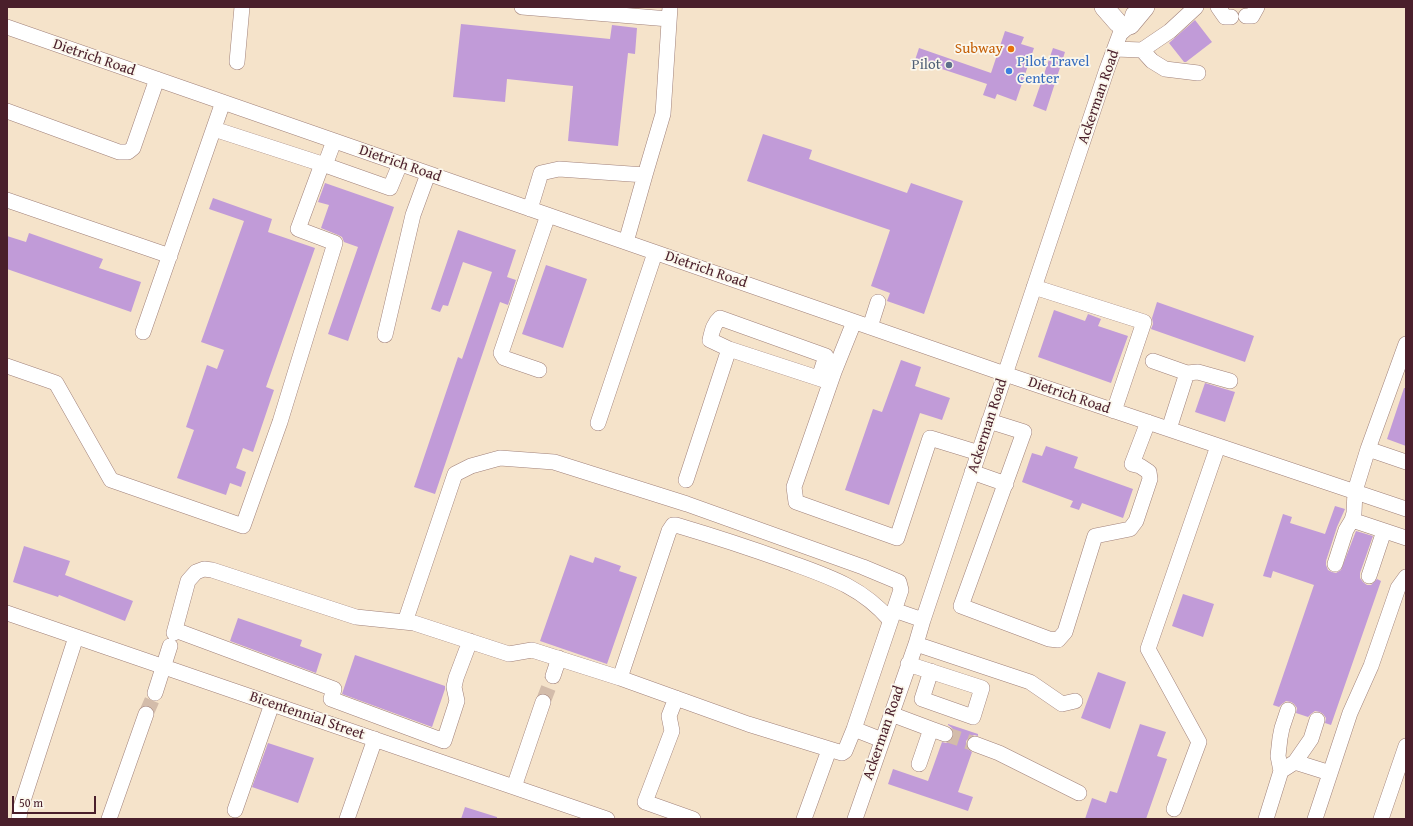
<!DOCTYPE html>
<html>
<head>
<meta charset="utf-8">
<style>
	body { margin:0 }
	#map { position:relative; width:1413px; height:826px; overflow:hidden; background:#f5e3ca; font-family:"Gentium Book Plus",serif }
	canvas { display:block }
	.frame { position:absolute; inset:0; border:8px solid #4a1f2b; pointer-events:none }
	.scale { position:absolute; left:12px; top:796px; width:84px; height:18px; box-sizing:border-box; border:2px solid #4a1f2b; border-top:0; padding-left:5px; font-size:12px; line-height:14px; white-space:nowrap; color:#4a1f2b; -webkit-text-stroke:3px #fbf7ec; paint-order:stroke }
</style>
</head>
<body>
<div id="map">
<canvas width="1413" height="826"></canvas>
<div class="frame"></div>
<div class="scale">50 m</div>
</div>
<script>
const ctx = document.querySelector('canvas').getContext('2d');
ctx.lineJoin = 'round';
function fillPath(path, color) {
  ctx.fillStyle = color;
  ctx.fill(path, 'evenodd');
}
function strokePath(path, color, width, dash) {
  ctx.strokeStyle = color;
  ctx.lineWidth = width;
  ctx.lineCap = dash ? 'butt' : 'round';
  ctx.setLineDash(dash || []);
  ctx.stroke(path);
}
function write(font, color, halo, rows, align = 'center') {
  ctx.font = font + ' "Gentium Book Plus",serif';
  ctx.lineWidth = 3.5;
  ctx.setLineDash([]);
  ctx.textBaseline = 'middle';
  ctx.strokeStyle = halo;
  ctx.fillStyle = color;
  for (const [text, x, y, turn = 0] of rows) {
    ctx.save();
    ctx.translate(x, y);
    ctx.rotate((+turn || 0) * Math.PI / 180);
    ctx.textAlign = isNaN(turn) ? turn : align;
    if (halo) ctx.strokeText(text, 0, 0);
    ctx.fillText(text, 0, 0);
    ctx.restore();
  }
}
fillPath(new Path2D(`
	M 1195,20 L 1212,42 L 1186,62 L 1184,62 L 1169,43 Z
	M 461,24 L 610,39 L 612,25 L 637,28 L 635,54 L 628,53 L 618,146 L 568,141 L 573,86 L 507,79 L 505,102 L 453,97 Z
	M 1005,31 L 1024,37 L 1021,44 L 1034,48 L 1016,101 L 997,94 L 995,99 L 983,95 L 987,84 L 915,60 L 919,48 L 991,73 Z
	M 1053,48 L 1065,52 L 1046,111 L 1033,106 Z
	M 763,134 L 812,150 L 809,159 L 907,193 L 911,183 L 963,201 L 924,314 L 887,301 L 890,293 L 871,286 L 890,230 L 747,181 Z
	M 325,183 L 394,207 L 348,341 L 328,334 L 358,247 L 344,242 L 342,237 L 338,235 L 321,228 L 329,205 L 318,202 Z
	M 213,198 L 272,219 L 268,232 L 315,248 L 266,387 L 274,390 L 253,452 L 243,448 L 236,468 L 246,472 L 241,487 L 230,483 L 226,495 L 177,478 L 194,430 L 186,427 L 207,365 L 217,369 L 224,350 L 201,342 L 244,221 L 209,209 Z
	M 458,230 L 516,250 L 507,277 L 516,280 L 508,305 L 500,302 L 435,494 L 414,487 L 458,357 L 462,359 L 492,272 L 463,262 L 448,306 L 443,305 L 440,312 L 431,309 Z
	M 29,233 L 103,259 L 99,268 L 141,282 L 131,312 L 7,269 L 7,236 L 26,242 Z
	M 546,265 L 587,279 L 563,348 L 522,334 Z
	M 1157,302 L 1254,336 L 1245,362 L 1151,329 L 1153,324 L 1152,318 Z
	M 1054,310 L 1085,321 L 1088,314 L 1101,319 L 1098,326 L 1128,336 L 1111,383 L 1038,357 Z
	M 901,360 L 921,367 L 915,386 L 950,398 L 942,420 L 920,413 L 889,505 L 845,490 L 873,409 L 882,412 Z
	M 1205,383 L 1235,392 L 1225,422 L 1195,412 Z
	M 1404,388 L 1406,388 L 1406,446 L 1387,439 Z
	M 1046,446 L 1078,457 L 1074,468 L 1133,489 L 1123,518 L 1082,503 L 1079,510 L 1070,507 L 1073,501 L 1022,482 L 1032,453 L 1042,456 Z
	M 1335,506 L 1345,509 L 1337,527 L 1326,561 L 1326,565 L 1328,570 L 1332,572 L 1336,573 L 1341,570 L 1356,531 L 1373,536 L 1360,573 L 1360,578 L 1363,582 L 1367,585 L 1371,585 L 1377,579 L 1381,581 L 1331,725 L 1325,723 L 1326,718 L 1323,714 L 1320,712 L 1315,711 L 1311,714 L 1308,717 L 1296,713 L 1297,708 L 1294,704 L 1291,702 L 1286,701 L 1282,704 L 1279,707 L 1273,705 L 1314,585 L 1273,571 L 1271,578 L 1263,576 L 1283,514 L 1292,517 L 1290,523 L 1325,534 Z
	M 24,546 L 70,561 L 65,575 L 133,601 L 125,621 L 59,595 L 58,597 L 13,582 Z
	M 570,555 L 593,563 L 595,557 L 621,566 L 619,571 L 637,577 L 607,664 L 540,641 Z
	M 1183,594 L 1214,604 L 1203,637 L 1172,626 Z
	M 238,618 L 302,640 L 300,646 L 322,654 L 316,673 L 230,641 Z
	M 355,655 L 445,686 L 445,689 L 432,727 L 342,694 Z
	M 1098,672 L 1126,682 L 1110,729 L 1081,718 Z
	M 948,724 L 978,734 L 978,736 L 974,735 L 970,737 L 966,741 L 966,745 L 968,749 L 972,752 L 958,792 L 973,797 L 968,811 L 888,784 L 893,769 L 928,781 L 942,742 L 946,743 L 950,741 L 954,737 L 954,732 L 952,728 L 948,725 Z
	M 1140,724 L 1166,732 L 1157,756 L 1167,759 L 1146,819 L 1085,819 L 1092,798 L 1106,803 L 1110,791 L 1117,793 Z
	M 268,743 L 314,758 L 298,803 L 252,787 Z
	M 465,807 L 497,817 L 497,819 L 461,819 Z`), '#c19bd8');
strokePath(new Path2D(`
	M 543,702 L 553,676
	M 146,714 L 155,693
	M 945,734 L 975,744`), '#d3bcaa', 15, [15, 8]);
const minor = new Path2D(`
	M 522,7 L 669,19
	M 1218,7 L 1225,17 L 1231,17
	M 1246,16 L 1252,16 L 1257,7
	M 7,27 L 1005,374 L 1406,509
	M 1115,49 L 1142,50 L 1170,31 L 1196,7
	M 1142,50 L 1152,61 L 1165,69 L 1198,73
	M 237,62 L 242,7
	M 7,111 L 119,152 L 128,152 L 133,148 L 157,79
	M 214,129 L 325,165
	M 334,141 L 325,165 L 390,188 L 400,164
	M 645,175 L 663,114 L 670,7
	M 7,200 L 170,256
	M 530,209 L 541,173 L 559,169 L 645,175 L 626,242
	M 1034,287 L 1144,322 L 1114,411
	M 854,322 L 834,372 L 794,487 L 796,502 L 897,538 L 930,438 L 979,453
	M 870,327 L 878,302
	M 143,332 L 223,102
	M 385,335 L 413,215 L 428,174
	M 1406,344 L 1368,449 L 1355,491 L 1354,513 L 1352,520 L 1406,538
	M 729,349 L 710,340 C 712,332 713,324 720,318 L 826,356 L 819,378
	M 1153,361 L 1187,373 L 1169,429
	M 7,366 L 56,383 L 111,480 L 243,526 L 280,422 L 335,243 L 298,229 L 322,164
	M 539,370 L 504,358 L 501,353 L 548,215
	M 1187,373 L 1198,372 L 1230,381
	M 989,421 L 1024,432 L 961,606 L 1049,639 L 1058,640 L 1065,632 L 1095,536 L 1130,529 L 1136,521 L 1150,479 L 1149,472 L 1140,466 L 1132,464 L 1148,422
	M 598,423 L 655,253
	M 1368,449 L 1406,462
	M 972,472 L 1006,484
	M 686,480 L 729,349 L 830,382
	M 1335,564 L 1346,530 L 1352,520
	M 1369,576 L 1384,531
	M 894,610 L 923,620
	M 7,613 L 607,819
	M 405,622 L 455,474 L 471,466 L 500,458 L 554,462 L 687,504 L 863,567 L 899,582 L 901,590 L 854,729 L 845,751 L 842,753 L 748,724 L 620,678 L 669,531 L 673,525 L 676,525 C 713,536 750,548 786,561 C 827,576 861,586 890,620
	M 175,630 L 334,689 L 331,699 L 444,741 L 457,701 L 454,687 L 456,678 L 470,641
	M 174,633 L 188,581 L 196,572 L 204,569 L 212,570 L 356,617 L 414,623 L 509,654 L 532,650 L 620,678
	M 916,644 L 1030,682 L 1062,704 L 1075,701
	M 908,664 L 982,688 L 973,717 L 922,699 L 931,671
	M 553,676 L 559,658
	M 155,693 L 170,646
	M 676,698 L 669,716 L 672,731 L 645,802 L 693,819
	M 891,714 L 931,729 L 919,764
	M 854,729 L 882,740
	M 931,729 L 945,734
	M 975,744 L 999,753 L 1079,793
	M 1295,762 L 1330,773
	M 1281,771 L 1295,762 L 1311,739 L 1317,720
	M 514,787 L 543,702
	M 1174,809 L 1199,742 L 1148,649 L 1218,446
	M 235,810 L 272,704
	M 19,819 L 20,810 L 76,637
	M 109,819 L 146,714
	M 347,819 L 375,739
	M 804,819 L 829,750
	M 855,819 L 916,644 L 923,620 L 1107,69 L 1120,34 L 1130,25 L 1133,14
	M 1266,819 L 1281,771 L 1278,756 L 1280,738 L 1282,728 L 1288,710
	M 1315,819 L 1350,713 L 1371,666 L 1398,588 L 1406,577
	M 1381,819 L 1406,746`);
const major = new Path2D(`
	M 1104,7 L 1118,23
	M 1130,25 L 1145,7`);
strokePath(minor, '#a0817a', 16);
strokePath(major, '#a0817a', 20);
strokePath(minor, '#fff', 15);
strokePath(major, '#fff', 19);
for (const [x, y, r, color] of [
	[1011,49,4,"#e8710a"],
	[949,65,4,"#5c6f8a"],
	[1009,71,4,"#3f7fe0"]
]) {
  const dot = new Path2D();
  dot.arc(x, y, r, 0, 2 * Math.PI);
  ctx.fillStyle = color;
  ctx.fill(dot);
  strokePath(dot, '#fbf7ec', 1.5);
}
write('15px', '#c56008', '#fbf7ec', [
	["Subway",1003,49]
], 'right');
write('15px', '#4a1f2b', '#fbf7ec', [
	["Dietrich Road",94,58,19],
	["Ackerman Road",1099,97,-71],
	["Dietrich Road",400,164,19],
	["Dietrich Road",706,270,19],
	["Dietrich Road",1069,396,19],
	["Ackerman Road",988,426,-72],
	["Bicentennial Street",307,716,19],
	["Ackerman Road",884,733,-71]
]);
write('15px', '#366cbe', '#fbf7ec', [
	["Pilot Travel",1017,62],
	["Center",1017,79]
], 'left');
write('15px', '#4e5e75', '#fbf7ec', [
	["Pilot",941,65]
], 'right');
</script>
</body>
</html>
